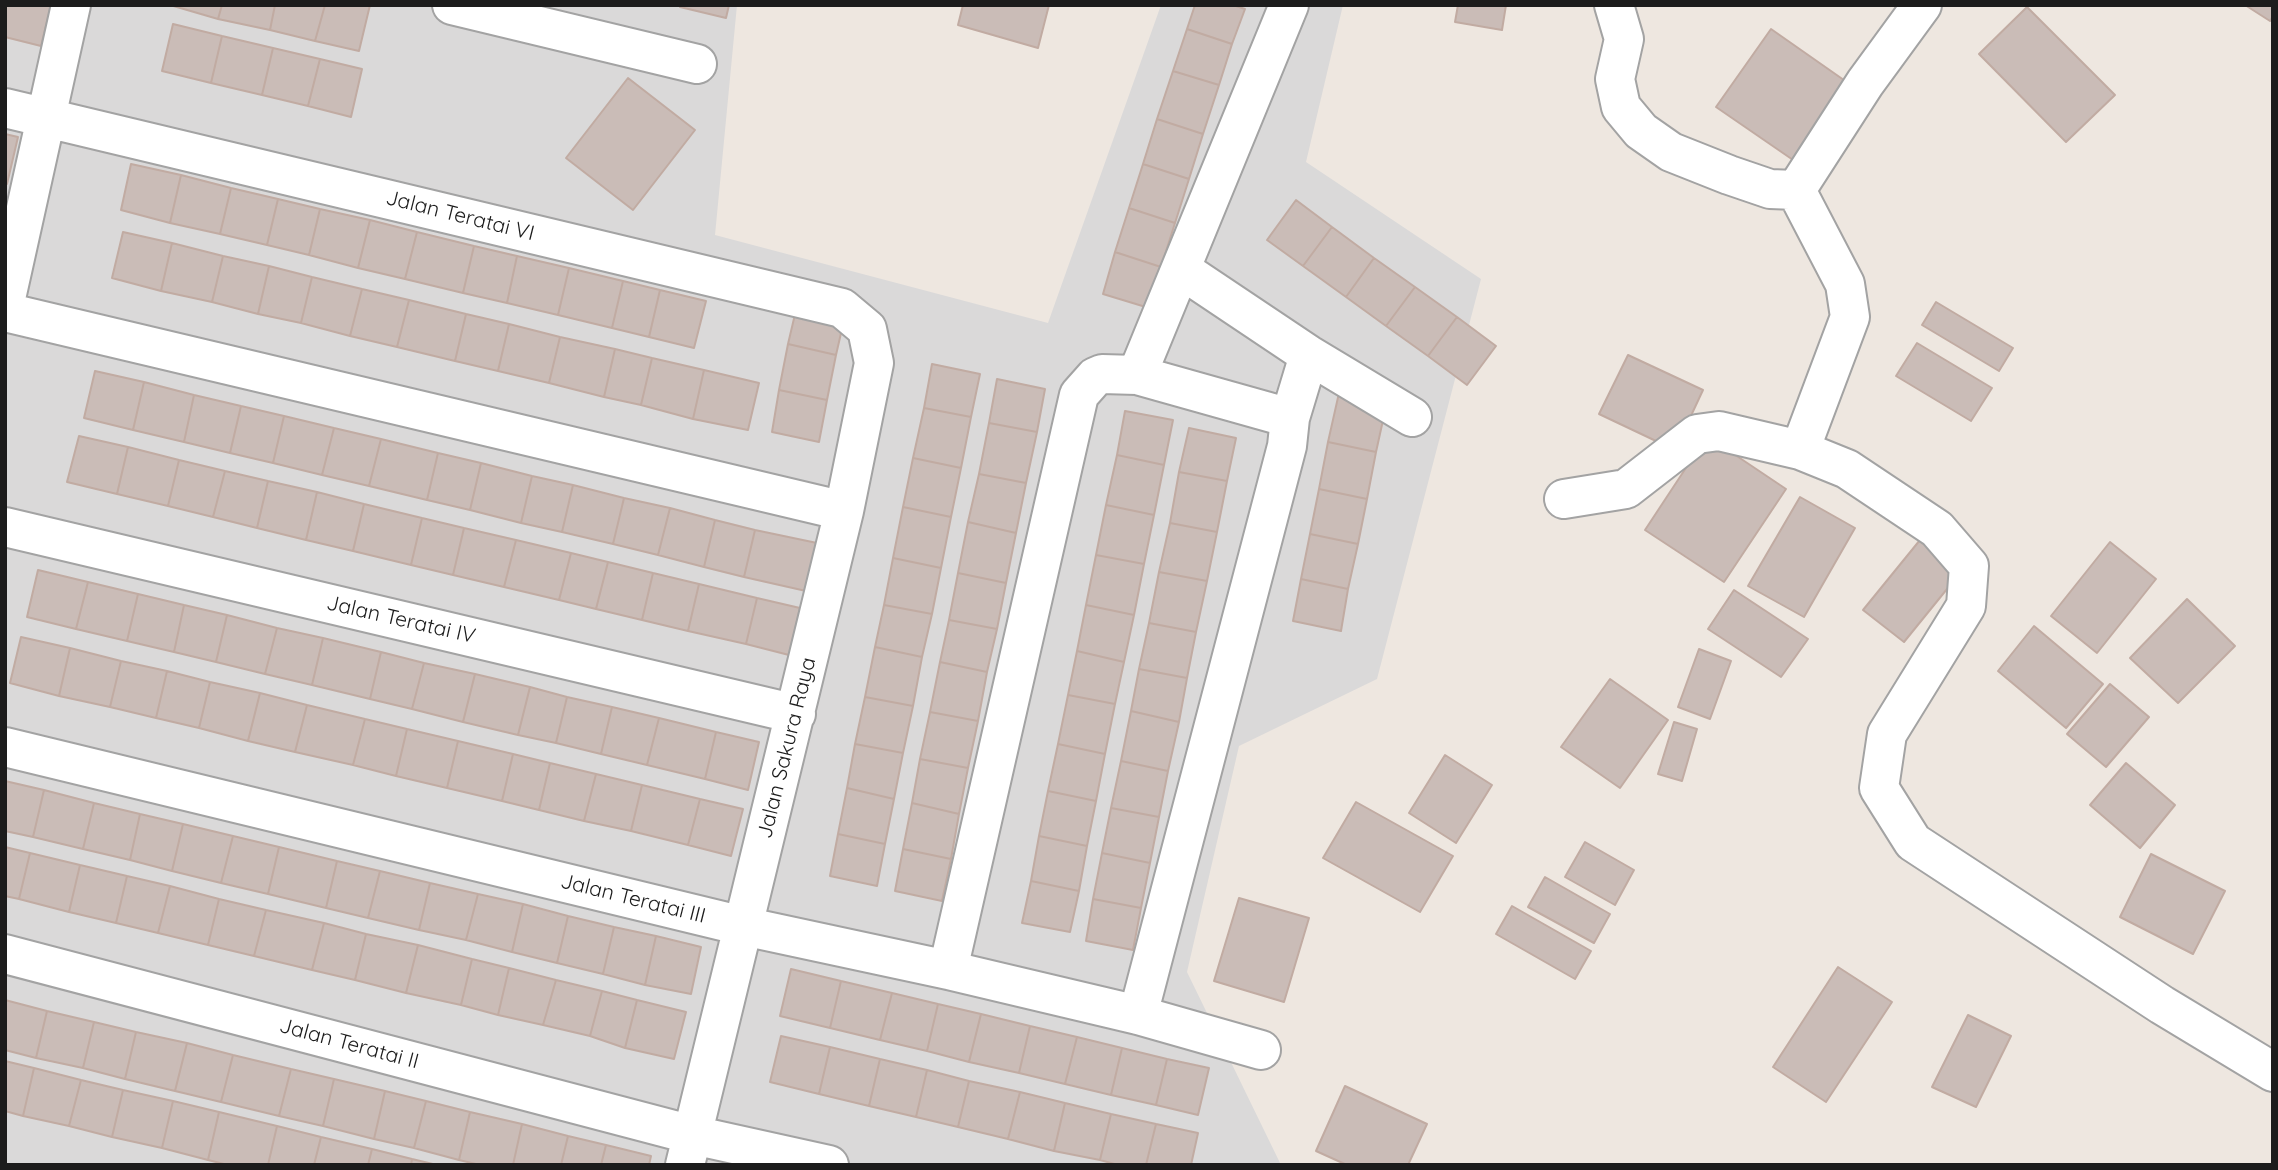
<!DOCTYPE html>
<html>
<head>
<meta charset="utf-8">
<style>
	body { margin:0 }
	#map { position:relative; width:2278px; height:1170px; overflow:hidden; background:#eee7e0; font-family:Quicksand,sans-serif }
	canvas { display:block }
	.frame { position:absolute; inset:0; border:7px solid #1c1c1c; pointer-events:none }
</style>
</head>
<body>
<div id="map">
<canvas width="2278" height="1170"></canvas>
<div class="frame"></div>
</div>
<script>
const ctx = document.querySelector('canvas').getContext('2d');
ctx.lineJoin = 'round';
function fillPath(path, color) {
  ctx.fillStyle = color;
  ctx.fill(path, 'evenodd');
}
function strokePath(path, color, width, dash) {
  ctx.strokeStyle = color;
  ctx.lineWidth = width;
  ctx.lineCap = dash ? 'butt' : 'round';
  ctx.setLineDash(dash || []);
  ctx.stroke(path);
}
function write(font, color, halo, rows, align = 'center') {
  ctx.font = font + ' Quicksand,sans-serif';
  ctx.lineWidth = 5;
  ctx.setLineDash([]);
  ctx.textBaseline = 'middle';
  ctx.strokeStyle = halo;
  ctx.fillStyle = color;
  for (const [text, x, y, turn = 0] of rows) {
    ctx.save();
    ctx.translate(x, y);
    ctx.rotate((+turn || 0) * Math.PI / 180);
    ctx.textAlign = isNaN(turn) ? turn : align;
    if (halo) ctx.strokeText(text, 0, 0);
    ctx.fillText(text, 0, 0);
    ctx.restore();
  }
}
fillPath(new Path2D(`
	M 5,5 L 737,5 L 715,235 L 1048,323 L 1161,5 L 1343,5 L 1306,162 L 1481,279 L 1377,679 L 1239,746 L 1187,972 L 1281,1165 L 5,1165 Z`), '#dad9d9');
const building = new Path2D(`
	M 5,5 L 51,5 L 41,46 L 5,37 Z
	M 170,5 L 222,5 L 218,19 Z
	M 222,5 L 275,5 L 270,30 L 218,19 Z
	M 275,5 L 325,5 L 315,41 L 270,30 Z
	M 325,5 L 370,5 L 359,51 L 315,41 Z
	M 680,5 L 729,5 L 726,18 L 680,7 Z
	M 963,5 L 1049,5 L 1038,48 L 958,25 Z
	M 1195,5 L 1233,5 L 1245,9 L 1232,44 L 1187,29 Z
	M 1458,5 L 1506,5 L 1502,30 L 1455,22 Z
	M 2245,5 L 2273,5 L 2273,16 L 2270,21 Z
	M 2027,7 L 2115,95 L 2066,142 L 1979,54 Z
	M 173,24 L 222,36 L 211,83 L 162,71 Z
	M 1187,29 L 1232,44 L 1219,85 L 1173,71 Z
	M 1771,29 L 1851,85 L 1796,162 L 1716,107 Z
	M 222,36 L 273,48 L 262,95 L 211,83 Z
	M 273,48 L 320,59 L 308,106 L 262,95 Z
	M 320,59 L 362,69 L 351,117 L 308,106 Z
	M 1173,71 L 1219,85 L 1203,134 L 1157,119 Z
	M 628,78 L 695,130 L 633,210 L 566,158 Z
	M 1157,119 L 1203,134 L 1189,179 L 1143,164 Z
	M 5,134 L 18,137 L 7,184 L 5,184 Z
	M 131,164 L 181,175 L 170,223 L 121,210 Z
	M 1143,164 L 1189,179 L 1175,223 L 1129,208 Z
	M 181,175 L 231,188 L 220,234 L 170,223 Z
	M 231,188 L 278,199 L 267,245 L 220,234 Z
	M 278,199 L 320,209 L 309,255 L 267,245 Z
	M 1296,200 L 1332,227 L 1303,266 L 1267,240 Z
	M 1129,208 L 1175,223 L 1161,267 L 1115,252 Z
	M 320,209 L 370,220 L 358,268 L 309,255 Z
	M 370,220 L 417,232 L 405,279 L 358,268 Z
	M 1332,227 L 1374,258 L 1346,297 L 1303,266 Z
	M 123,232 L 172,243 L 161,291 L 112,278 Z
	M 417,232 L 474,246 L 463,293 L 405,279 Z
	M 172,243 L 223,256 L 212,302 L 161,291 Z
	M 474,246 L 517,256 L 507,303 L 463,293 Z
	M 1115,252 L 1161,267 L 1149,308 L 1103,294 Z
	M 223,256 L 269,266 L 258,314 L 212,302 Z
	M 517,256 L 569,268 L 558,315 L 507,303 Z
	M 1374,258 L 1415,287 L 1386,326 L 1346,297 Z
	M 269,266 L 312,277 L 301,323 L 258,314 Z
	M 569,268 L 623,281 L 612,328 L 558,315 Z
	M 312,277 L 362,289 L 350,336 L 301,323 Z
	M 623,281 L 660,290 L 649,337 L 612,328 Z
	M 1415,287 L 1457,317 L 1428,356 L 1386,326 Z
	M 362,289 L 409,300 L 397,347 L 350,336 Z
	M 660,290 L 706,301 L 694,348 L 649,337 Z
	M 409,300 L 466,314 L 455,361 L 397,347 Z
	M 1936,302 L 2013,348 L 1999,371 L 1922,325 Z
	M 796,310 L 844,320 L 836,355 L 788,344 Z
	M 466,314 L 509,324 L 498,371 L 455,361 Z
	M 1457,317 L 1496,346 L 1467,385 L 1428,356 Z
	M 509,324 L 560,337 L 549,383 L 498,371 Z
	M 560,337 L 615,349 L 604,397 L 549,383 Z
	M 1917,343 L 1992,388 L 1971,421 L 1896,376 Z
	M 788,344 L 836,355 L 827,400 L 779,390 Z
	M 615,349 L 652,358 L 641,405 L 604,397 Z
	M 1628,355 L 1703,390 L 1675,450 L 1599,414 Z
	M 652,358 L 704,370 L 693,419 L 641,405 Z
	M 932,364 L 980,374 L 971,417 L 924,408 Z
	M 704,370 L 759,383 L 748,430 L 693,419 Z
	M 95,371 L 144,382 L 133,430 L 84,418 Z
	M 997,379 L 1045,389 L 1037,432 L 989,423 Z
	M 144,382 L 194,395 L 184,442 L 133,430 Z
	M 779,390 L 827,400 L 819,442 L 772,432 Z
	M 1339,393 L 1387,402 L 1376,452 L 1328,442 Z
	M 194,395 L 241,406 L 230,453 L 184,442 Z
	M 241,406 L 284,416 L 273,463 L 230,453 Z
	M 924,408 L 971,417 L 961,468 L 913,458 Z
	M 1125,411 L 1173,420 L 1164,465 L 1117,455 Z
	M 284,416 L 334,428 L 322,475 L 273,463 Z
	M 989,423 L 1037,432 L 1026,483 L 979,474 Z
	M 334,428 L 381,439 L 369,486 L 322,475 Z
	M 1189,428 L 1236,438 L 1227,481 L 1179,472 Z
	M 79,436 L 128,447 L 117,494 L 67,482 Z
	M 1707,436 L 1786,489 L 1724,582 L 1645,530 Z
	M 381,439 L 438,453 L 427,500 L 369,486 Z
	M 1328,442 L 1376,452 L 1367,499 L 1319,489 Z
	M 128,447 L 179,460 L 168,506 L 117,494 Z
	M 438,453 L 481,463 L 470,510 L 427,500 Z
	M 1117,455 L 1164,465 L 1154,515 L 1106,505 Z
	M 913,458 L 961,468 L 951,517 L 903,507 Z
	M 179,460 L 225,471 L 213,517 L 168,506 Z
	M 481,463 L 532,476 L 521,523 L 470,510 Z
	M 225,471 L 268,481 L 257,528 L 213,517 Z
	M 1179,472 L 1227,481 L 1217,532 L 1170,523 Z
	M 979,474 L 1026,483 L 1016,533 L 968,522 Z
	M 532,476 L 573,485 L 562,532 L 521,523 Z
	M 268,481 L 317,492 L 306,540 L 257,528 Z
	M 573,485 L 624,498 L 613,544 L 562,532 Z
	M 1319,489 L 1367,499 L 1358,544 L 1310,534 Z
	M 317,492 L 364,504 L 353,551 L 306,540 Z
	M 1800,497 L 1855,528 L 1804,617 L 1748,586 Z
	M 624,498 L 670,508 L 658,555 L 613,544 Z
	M 364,504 L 422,518 L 411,565 L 353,551 Z
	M 1106,505 L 1154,515 L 1144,564 L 1096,555 Z
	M 903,507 L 951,517 L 941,568 L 893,558 Z
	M 670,508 L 715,520 L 704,567 L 658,555 Z
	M 422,518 L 464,528 L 453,575 L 411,565 Z
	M 715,520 L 755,530 L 744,577 L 704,567 Z
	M 968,522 L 1016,533 L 1006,583 L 958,573 Z
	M 1170,523 L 1217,532 L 1207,581 L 1159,572 Z
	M 464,528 L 516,540 L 504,587 L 453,575 Z
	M 755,530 L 817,543 L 806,591 L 744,577 Z
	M 1310,534 L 1358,544 L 1348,589 L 1301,579 Z
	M 516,540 L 571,553 L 559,600 L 504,587 Z
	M 1920,540 L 1960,573 L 1904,642 L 1863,610 Z
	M 2110,542 L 2156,579 L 2097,653 L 2051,616 Z
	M 571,553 L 608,562 L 596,609 L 559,600 Z
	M 1096,555 L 1144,564 L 1134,615 L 1086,605 Z
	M 893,558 L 941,568 L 932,614 L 884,605 Z
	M 608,562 L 653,573 L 642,620 L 596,609 Z
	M 38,570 L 88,582 L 76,629 L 27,617 Z
	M 1159,572 L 1207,581 L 1196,632 L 1149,623 Z
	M 653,573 L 699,584 L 688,631 L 642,620 Z
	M 958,573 L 1006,583 L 997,629 L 949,620 Z
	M 1301,579 L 1348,589 L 1341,631 L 1293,621 Z
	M 88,582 L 138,594 L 127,641 L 76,629 Z
	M 699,584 L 757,598 L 746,644 L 688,631 Z
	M 1734,590 L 1808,639 L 1781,677 L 1708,629 Z
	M 138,594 L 184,605 L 174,652 L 127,641 Z
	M 757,598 L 800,608 L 789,655 L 746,644 Z
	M 2187,599 L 2235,646 L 2178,703 L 2130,658 Z
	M 184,605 L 227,615 L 216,662 L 174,652 Z
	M 884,605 L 932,614 L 922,657 L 875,647 Z
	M 1086,605 L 1134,615 L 1124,662 L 1077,651 Z
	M 227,615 L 277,628 L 265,674 L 216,662 Z
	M 949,620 L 997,629 L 987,672 L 940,662 Z
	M 1149,623 L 1196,632 L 1187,678 L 1139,669 Z
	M 2034,626 L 2103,684 L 2066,728 L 1998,671 Z
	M 277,628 L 323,638 L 312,685 L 265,674 Z
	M 21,637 L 70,648 L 59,696 L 10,683 Z
	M 323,638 L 381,652 L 370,699 L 312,685 Z
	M 875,647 L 922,657 L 913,706 L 865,697 Z
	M 70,648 L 121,661 L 110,707 L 59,696 Z
	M 1699,649 L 1731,661 L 1710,719 L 1678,707 Z
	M 1077,651 L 1124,662 L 1115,704 L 1068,695 Z
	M 381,652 L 424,663 L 412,709 L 370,699 Z
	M 121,661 L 167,671 L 156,718 L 110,707 Z
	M 940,662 L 987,672 L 978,721 L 930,712 Z
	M 424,663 L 475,674 L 463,722 L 412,709 Z
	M 1139,669 L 1187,678 L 1179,722 L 1131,711 Z
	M 167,671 L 210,682 L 199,728 L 156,718 Z
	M 475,674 L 530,687 L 518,735 L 463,722 Z
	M 1610,679 L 1668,720 L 1620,788 L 1561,747 Z
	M 210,682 L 260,693 L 248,741 L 199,728 Z
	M 2110,684 L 2149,717 L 2106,767 L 2067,734 Z
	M 530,687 L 567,697 L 556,743 L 518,735 Z
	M 260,693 L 307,705 L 295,752 L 248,741 Z
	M 1068,695 L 1115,704 L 1105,754 L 1058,744 Z
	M 567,697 L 612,707 L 601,754 L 556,743 Z
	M 865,697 L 913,706 L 903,753 L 855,744 Z
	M 307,705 L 365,719 L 353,765 L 295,752 Z
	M 612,707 L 659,718 L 647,765 L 601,754 Z
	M 1131,711 L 1179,722 L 1168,771 L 1121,761 Z
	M 930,712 L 978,721 L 968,768 L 920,759 Z
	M 659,718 L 716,732 L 705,779 L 647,765 Z
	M 365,719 L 407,729 L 396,776 L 353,765 Z
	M 1674,722 L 1697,729 L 1682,781 L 1658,774 Z
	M 407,729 L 458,741 L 447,788 L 396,776 Z
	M 716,732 L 759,742 L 748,790 L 705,779 Z
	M 458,741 L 513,754 L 502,801 L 447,788 Z
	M 855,744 L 903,753 L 894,799 L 847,788 Z
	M 1058,744 L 1105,754 L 1096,801 L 1048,791 Z
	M 513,754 L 550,763 L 539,810 L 502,801 Z
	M 1445,755 L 1492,785 L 1456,843 L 1409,813 Z
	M 920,759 L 968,768 L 959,814 L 912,803 Z
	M 1121,761 L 1168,771 L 1159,817 L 1111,808 Z
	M 550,763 L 596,774 L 584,821 L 539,810 Z
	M 2126,763 L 2175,805 L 2140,848 L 2090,805 Z
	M 596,774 L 642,785 L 631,831 L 584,821 Z
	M 5,781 L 44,790 L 33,837 L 5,831 Z
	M 642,785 L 700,799 L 688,845 L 631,831 Z
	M 847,788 L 894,799 L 885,844 L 838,834 Z
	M 44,790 L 94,803 L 83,849 L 33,837 Z
	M 1048,791 L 1096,801 L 1087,846 L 1039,836 Z
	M 700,799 L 743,809 L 731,856 L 688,845 Z
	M 1356,802 L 1453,856 L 1420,912 L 1323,858 Z
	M 94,803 L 140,814 L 130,860 L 83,849 Z
	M 912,803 L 959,814 L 951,859 L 903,849 Z
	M 1111,808 L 1159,817 L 1150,863 L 1102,853 Z
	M 140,814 L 183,824 L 172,871 L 130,860 Z
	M 183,824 L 233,836 L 221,883 L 172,871 Z
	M 838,834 L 885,844 L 877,886 L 830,876 Z
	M 233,836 L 279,847 L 268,894 L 221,883 Z
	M 1039,836 L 1087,846 L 1079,891 L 1031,881 Z
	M 1585,842 L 1634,870 L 1615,905 L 1565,877 Z
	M 5,847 L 30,853 L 19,899 L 5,896 Z
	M 279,847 L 337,861 L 326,908 L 268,894 Z
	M 903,849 L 951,859 L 942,901 L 895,891 Z
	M 30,853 L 80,865 L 69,912 L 19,899 Z
	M 1102,853 L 1150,863 L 1141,908 L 1093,899 Z
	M 2151,854 L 2225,891 L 2193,954 L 2120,917 Z
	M 337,861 L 380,871 L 368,918 L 326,908 Z
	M 80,865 L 127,876 L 116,923 L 69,912 Z
	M 380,871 L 430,883 L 419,930 L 368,918 Z
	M 127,876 L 170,886 L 158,933 L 116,923 Z
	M 1545,877 L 1610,914 L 1594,943 L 1528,907 Z
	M 1031,881 L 1079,891 L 1070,932 L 1022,923 Z
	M 430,883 L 478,894 L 466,940 L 419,930 Z
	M 170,886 L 219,899 L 208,945 L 158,933 Z
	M 478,894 L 523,904 L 512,952 L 466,940 Z
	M 1239,898 L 1309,918 L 1284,1002 L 1214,981 Z
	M 219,899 L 266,910 L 254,956 L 208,945 Z
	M 1093,899 L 1141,908 L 1133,950 L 1086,941 Z
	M 523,904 L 568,916 L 557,963 L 512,952 Z
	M 1512,906 L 1591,951 L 1575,979 L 1496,934 Z
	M 266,910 L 324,923 L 312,970 L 254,956 Z
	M 568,916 L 614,927 L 603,974 L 557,963 Z
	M 324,923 L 366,934 L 355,980 L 312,970 Z
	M 614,927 L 656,936 L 645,985 L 603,974 Z
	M 366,934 L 418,945 L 406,993 L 355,980 Z
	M 656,936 L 701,947 L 691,994 L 645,985 Z
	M 418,945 L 472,959 L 461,1005 L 406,993 Z
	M 472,959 L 509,968 L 498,1015 L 461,1005 Z
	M 1838,967 L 1892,1002 L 1826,1102 L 1773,1067 Z
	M 509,968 L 556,980 L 543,1025 L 498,1015 Z
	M 791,969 L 841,981 L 830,1028 L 780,1016 Z
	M 556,980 L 602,991 L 590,1036 L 543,1025 Z
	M 841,981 L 892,993 L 880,1040 L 830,1028 Z
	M 602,991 L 637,1000 L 625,1048 L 590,1036 Z
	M 892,993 L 938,1004 L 927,1051 L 880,1040 Z
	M 5,1000 L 47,1011 L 36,1058 L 5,1050 Z
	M 637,1000 L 686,1012 L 674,1059 L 625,1048 Z
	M 938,1004 L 981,1014 L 969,1062 L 927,1051 Z
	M 47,1011 L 94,1022 L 83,1068 L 36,1058 Z
	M 981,1014 L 1030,1026 L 1019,1073 L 969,1062 Z
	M 1968,1015 L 2011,1036 L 1976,1107 L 1932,1087 Z
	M 94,1022 L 136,1032 L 125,1079 L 83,1068 Z
	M 1030,1026 L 1077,1037 L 1065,1084 L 1019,1073 Z
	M 136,1032 L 187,1043 L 175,1091 L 125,1079 Z
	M 781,1036 L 830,1047 L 819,1094 L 770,1082 Z
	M 1077,1037 L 1122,1048 L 1111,1095 L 1065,1084 Z
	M 187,1043 L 233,1055 L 221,1102 L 175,1091 Z
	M 830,1047 L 880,1059 L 869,1106 L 819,1094 Z
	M 1122,1048 L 1167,1059 L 1156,1105 L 1111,1095 Z
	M 233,1055 L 291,1069 L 279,1116 L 221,1102 Z
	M 880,1059 L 927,1070 L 916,1117 L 869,1106 Z
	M 1167,1059 L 1209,1068 L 1198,1115 L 1156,1105 Z
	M 5,1061 L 34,1068 L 23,1116 L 5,1111 Z
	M 34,1068 L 81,1080 L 69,1126 L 23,1116 Z
	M 291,1069 L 334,1079 L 323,1126 L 279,1116 Z
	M 927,1070 L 969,1081 L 958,1127 L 916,1117 Z
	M 334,1079 L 385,1091 L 374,1139 L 323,1126 Z
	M 81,1080 L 123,1090 L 112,1137 L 69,1126 Z
	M 969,1081 L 1020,1092 L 1008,1139 L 958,1127 Z
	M 1345,1086 L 1427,1124 L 1408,1165 L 1347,1165 L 1316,1151 Z
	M 123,1090 L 173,1101 L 162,1148 L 112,1137 Z
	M 385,1091 L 426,1101 L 414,1148 L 374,1139 Z
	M 1020,1092 L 1065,1103 L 1054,1151 L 1008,1139 Z
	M 173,1101 L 219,1112 L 208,1160 L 162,1148 Z
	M 426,1101 L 470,1112 L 459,1160 L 414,1148 Z
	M 1065,1103 L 1111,1114 L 1100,1160 L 1054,1151 Z
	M 219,1112 L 277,1126 L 268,1165 L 228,1165 L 208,1160 Z
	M 470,1112 L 522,1124 L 513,1165 L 480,1165 L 459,1160 Z
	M 1111,1114 L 1156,1124 L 1146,1165 L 1118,1165 L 1100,1160 Z
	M 522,1124 L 568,1136 L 561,1165 L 513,1165 Z
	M 1156,1124 L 1198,1133 L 1191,1165 L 1146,1165 Z
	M 277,1126 L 321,1137 L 314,1165 L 268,1165 Z
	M 568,1136 L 606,1145 L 601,1165 L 561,1165 Z
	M 321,1137 L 372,1149 L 368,1165 L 314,1165 Z
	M 606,1145 L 651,1156 L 649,1165 L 601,1165 Z
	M 372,1149 L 412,1159 L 411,1165 L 368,1165 Z
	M 412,1159 L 437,1165 L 411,1165 Z`);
fillPath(building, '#cabcb7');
strokePath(building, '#c1aba2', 2);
const minor = new Path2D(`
	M 452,5 L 697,64
	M 1614,5 L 1624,39 L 1615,79 L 1621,107 L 1641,131 L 1671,152 L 1729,175 L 1770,189 L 1796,190 L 1845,284 L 1850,317 L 1800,450
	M 5,108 L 842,308 L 867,329 L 874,363 L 844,511 L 685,1165
	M 1796,190 L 1865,83 L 1922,5
	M 1182,270 L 1309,355 L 1412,417
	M 5,303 L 71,5
	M 5,312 L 844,511
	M 1137,375 L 1289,5
	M 1290,418 L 1309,355
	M 1564,499 L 1626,489 L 1697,434 L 1719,431 L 1800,450 L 1847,469 L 1937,529 L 1969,566 L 1966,606 L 1887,734 L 1879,788 L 1913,842 L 2162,1005 L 2273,1072
	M 5,527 L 796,714
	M 5,747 L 743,926 L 948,970 L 1138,1015 L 1261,1050
	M 5,954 L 693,1135 L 829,1165
	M 948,970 L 1079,395 L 1095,377 L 1102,374 L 1137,375 L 1290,418 L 1287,446 L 1138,1015`);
strokePath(minor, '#a3a3a3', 42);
strokePath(minor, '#fff', 38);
write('21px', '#1c1c1c', '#fff', [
	["Jalan Teratai VI",460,216,14],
	["Jalan Teratai IV",401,620,13],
	["Jalan Sakura Raya",787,748,-76],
	["Jalan Teratai III",633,899,14],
	["Jalan Teratai II",349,1044,15]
]);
</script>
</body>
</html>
